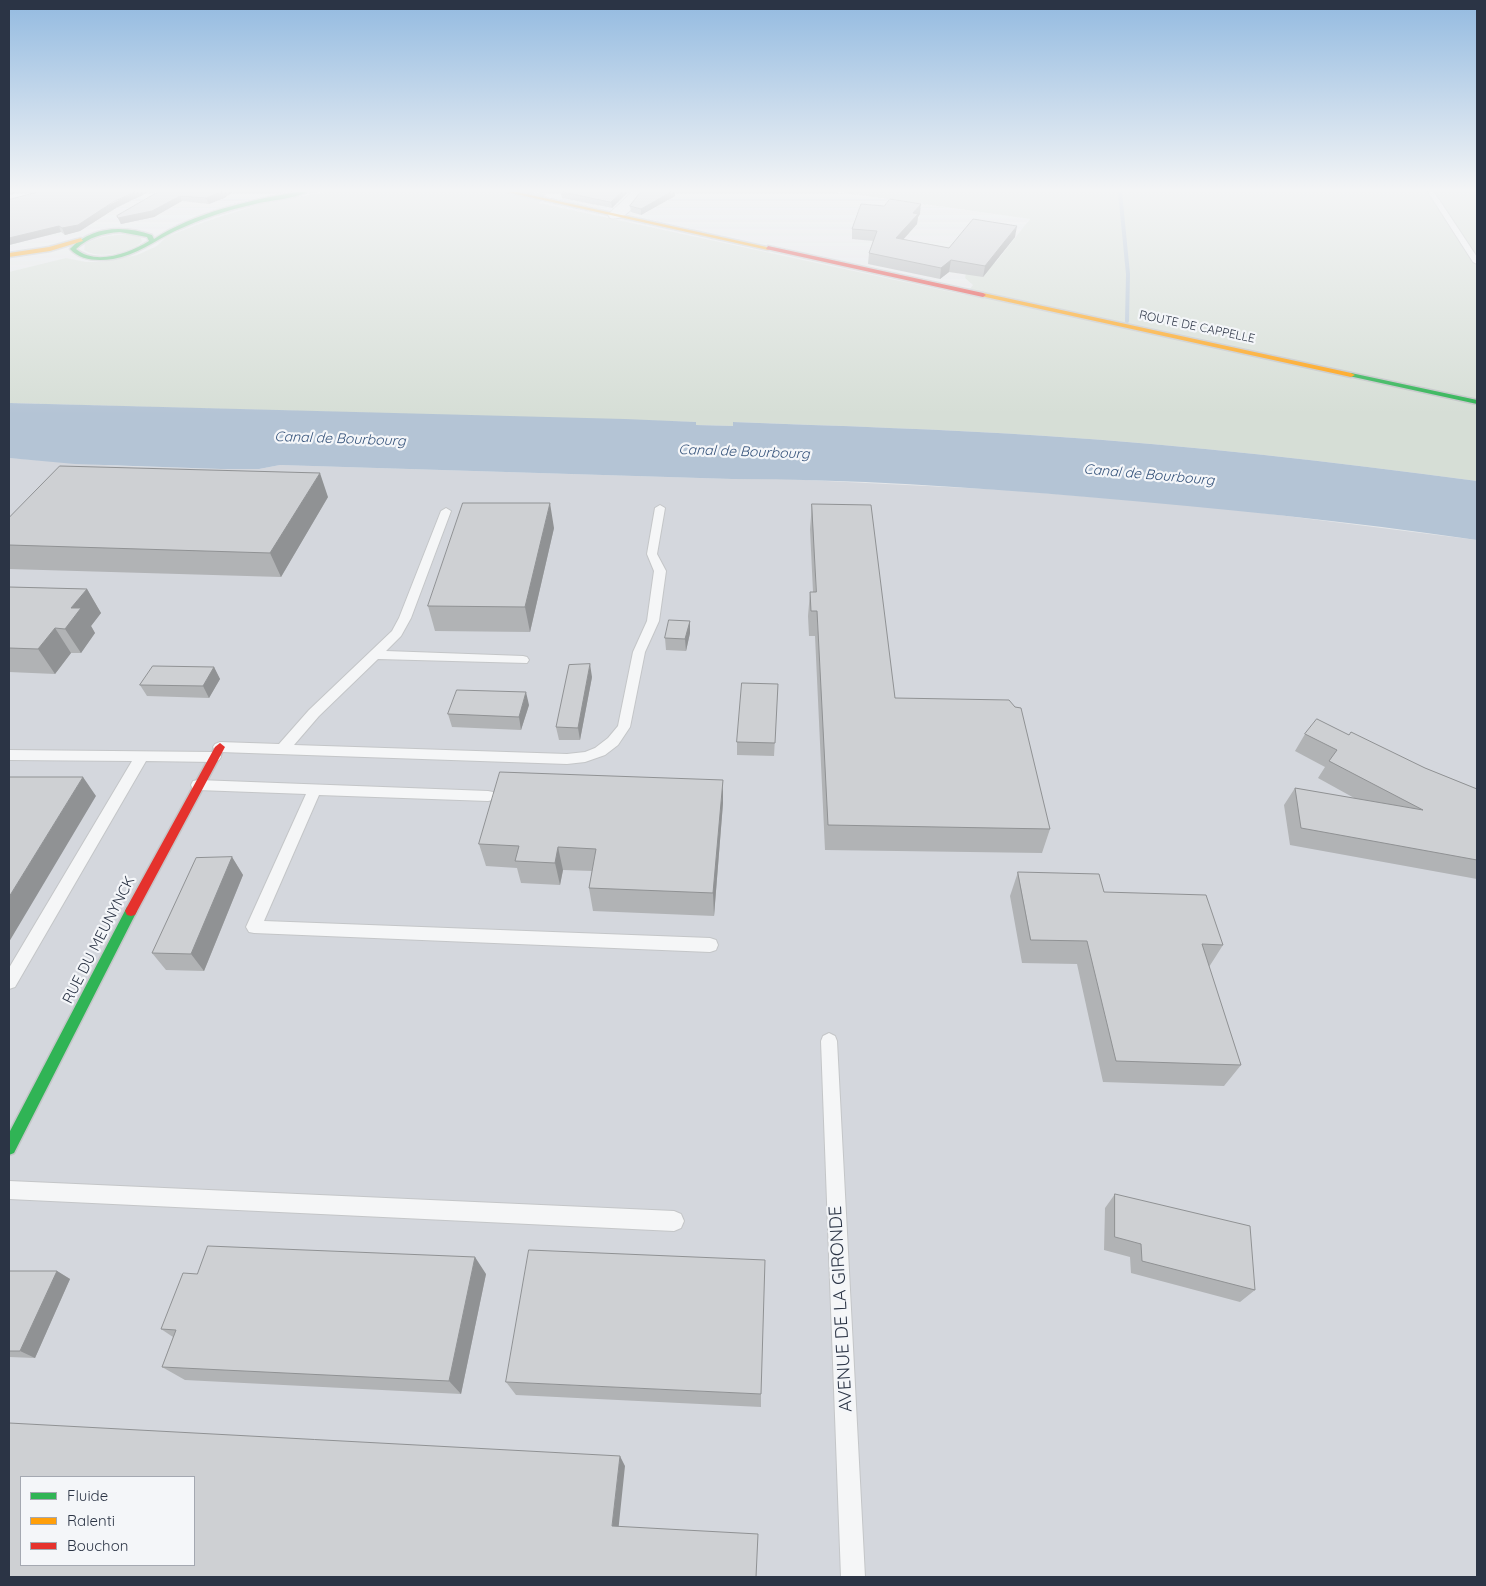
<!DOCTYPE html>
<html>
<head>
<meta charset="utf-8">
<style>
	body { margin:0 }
	#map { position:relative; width:1486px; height:1586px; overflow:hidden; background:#e6e8ea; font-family:Quicksand,sans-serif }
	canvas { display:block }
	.frame { position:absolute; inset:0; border:10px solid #2b3445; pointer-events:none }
	.legend { position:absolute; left:20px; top:1476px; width:175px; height:90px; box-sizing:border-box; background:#f4f6f9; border:1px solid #a4a8b1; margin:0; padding:6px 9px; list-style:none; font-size:15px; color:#2b3445 }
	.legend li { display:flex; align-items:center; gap:10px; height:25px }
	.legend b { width:25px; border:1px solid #a4a8b1 }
</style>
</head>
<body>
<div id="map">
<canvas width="1486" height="1586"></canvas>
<div class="frame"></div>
<ul class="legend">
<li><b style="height:6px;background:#30b455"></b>Fluide</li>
<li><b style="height:6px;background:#ff9f0a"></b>Ralenti</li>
<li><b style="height:6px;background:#e5322d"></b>Bouchon</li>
</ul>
</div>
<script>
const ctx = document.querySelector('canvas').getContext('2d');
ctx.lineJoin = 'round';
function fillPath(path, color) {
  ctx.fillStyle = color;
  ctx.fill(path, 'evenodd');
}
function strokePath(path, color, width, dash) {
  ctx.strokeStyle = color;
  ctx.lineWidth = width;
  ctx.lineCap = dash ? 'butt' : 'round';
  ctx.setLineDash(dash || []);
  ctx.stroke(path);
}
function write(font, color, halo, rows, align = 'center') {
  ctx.font = font + ' Quicksand,sans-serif';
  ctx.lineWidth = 4.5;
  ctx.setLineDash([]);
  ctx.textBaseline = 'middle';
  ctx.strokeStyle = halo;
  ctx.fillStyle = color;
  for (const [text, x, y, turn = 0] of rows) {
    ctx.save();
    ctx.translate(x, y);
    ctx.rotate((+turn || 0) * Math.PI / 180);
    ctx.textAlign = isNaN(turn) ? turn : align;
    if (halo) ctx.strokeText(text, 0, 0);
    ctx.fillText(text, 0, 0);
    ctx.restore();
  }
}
fillPath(new Path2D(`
	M 9,458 L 118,466 L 221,469 L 259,469 L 280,465 L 732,479 L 786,479 L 1007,490 L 1215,507 L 1477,540 L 1477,1577 L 9,1577 ZM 21,1477 L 194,1477 L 194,1565 L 21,1565 Z`), '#d4d7dd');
fillPath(new Path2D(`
	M 324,192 L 533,192 L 546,194 L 539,203 L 965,295 L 973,285 L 965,278 L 968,261 L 995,263 L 1030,219 L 838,192 L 1477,192 L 1477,481 C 1334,462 1190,445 1046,436 C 942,429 838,426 734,422 L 733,426 L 695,425 L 696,422 L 9,403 L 9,272 L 66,258 L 86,262 L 101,262 L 137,255 L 157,246 L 166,237 L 204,222 L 263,203 Z
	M 133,234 L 141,238 L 142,242 C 129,253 99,260 84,250 L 85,244 C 100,235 116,235 133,234 Z`), '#d6ded6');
fillPath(new Path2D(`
	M 9,403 L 625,419 L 696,422 L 696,425 L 733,426 L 733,422 C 838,426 942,429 1046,436 C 1190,445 1334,462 1477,481 L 1477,540 C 1348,521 1217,508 1087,497 C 969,487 851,479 732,479 L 280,465 L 259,469 L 221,469 L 75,464 L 9,458 Z`), '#b4c4d5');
strokePath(new Path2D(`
	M 1120,192 L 1128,274 L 1127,321`), '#b4c4d5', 4);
const lane = new Path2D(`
	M 1428,192 L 1434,192 L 1477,257 L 1477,264 L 1473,262 Z
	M 660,505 L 665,508 L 657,554 L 666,571 L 659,621 L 645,652 L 630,727 L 618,745 L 605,755 L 585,762 L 567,764 L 220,752 L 215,750 L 213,747 L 215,744 L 220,742 L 279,744 L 309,710 L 392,631 L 399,618 L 441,511 L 446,508 L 451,511 L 411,618 L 401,636 L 386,651 L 523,656 L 527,657 L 529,660 L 527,663 L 378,659 L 319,716 L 294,745 L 567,754 L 585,752 L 595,748 L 608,738 L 618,726 L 633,652 L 647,621 L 654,571 L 647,554 L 655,508 Z
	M 9,750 L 214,752 L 219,754 L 221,757 L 219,760 L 214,762 L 146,761 L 15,987 L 9,989 L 9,968 L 132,761 L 9,760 Z
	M 198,780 L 488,791 L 493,792 L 495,796 L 493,800 L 488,801 L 319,795 L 264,921 L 710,938 L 716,940 L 718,945 L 716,950 L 710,952 L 254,933 L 249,932 L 246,927 L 306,794 L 198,790 L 193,789 L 191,785 L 193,781 Z
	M 829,1033 L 835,1036 L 837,1041 L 865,1577 L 841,1577 L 821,1041 L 823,1036 Z
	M 9,1181 L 674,1211 L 681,1214 L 684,1221 L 681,1228 L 674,1231 L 9,1199 Z`);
const street = new Path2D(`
	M 631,192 L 644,192 C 637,203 625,222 610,218 L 608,215 C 615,207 624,201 631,192 Z`);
const fast = new Path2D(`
	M 296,192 L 307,192 C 294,199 270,200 255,204 C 227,210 201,219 175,231 C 154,241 137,255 113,259 C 98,261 81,261 70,249 C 91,226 124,225 152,235 L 154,239 C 196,212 247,201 296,192 ZM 120,232 L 147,237 L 149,241 C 130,253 96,266 76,249 C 89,237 103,233 120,232 Z
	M 1351,373 L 1477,400 L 1477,404 L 1349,376 L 1347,375 Z
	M 131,906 L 135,907 L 137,911 L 14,1153 L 9,1155 L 9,1133 L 127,907 Z`);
const slow = new Path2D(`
	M 507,192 L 517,192 L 771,248 L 768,250 Z
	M 81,238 L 83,241 L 50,251 L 9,257 L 9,253 L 49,247 Z
	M 983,293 L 1351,373 L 1355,375 L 1351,377 L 981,296 L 981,294 Z`);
const jam = new Path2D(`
	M 768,246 L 983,293 L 986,295 L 983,297 L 766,249 Z
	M 220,743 L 225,747 L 135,915 L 131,916 L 127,915 L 125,911 L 127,907 L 215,747 Z`);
strokePath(lane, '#c4c6c8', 2);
strokePath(street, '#c4c6c8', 2);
strokePath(fast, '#c4c6c8', 3);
strokePath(slow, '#c4c6c8', 3);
strokePath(jam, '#c4c6c8', 3);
fillPath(lane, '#f5f6f7');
fillPath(street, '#f5f6f7');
fillPath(fast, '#30b455');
fillPath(slow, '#ff9f0a');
fillPath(jam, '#e5322d');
fillPath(new Path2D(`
	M 158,192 L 224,198 L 209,204 L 182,201 L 154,217 L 121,224 L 117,216 Z
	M 556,192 L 628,192 L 612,208 L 562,198 L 561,193 L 556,193 Z
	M 641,192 L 675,192 L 675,196 L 641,215 L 631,212 L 630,206 Z
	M 9,200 L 116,208 L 80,231 L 65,235 L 61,232 L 9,245 Z
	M 920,214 L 918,217 L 917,224 L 903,239 L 949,248 L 1015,237 L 983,277 L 949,272 L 940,279 L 868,264 L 869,253 L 873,241 L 852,239 L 852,229 Z
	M 328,497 L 281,577 L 9,569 L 9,518 Z
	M 812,504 L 895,698 L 1050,829 L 1042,853 L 825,850 L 815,636 L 809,636 L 808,616 L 810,592 L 813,592 L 810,529 Z
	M 554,528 L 530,632 L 435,631 L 428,606 Z
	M 9,587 L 87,589 L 101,613 L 91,626 L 95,633 L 81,653 L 71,653 L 55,674 L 9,672 Z
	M 690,621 L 690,633 L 686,651 L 666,650 L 665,638 Z
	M 214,667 L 220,679 L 209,698 L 147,696 L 140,685 Z
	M 592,677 L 580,740 L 559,740 L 556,727 Z
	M 778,684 L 774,756 L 737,755 L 737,742 Z
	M 529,705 L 521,730 L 452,727 L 448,714 Z
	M 1305,734 L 1349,735 L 1425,768 L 1477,789 L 1477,879 L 1290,845 L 1284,805 L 1295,788 L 1356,799 L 1318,778 L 1325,767 L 1295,751 Z
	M 723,803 L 714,916 L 593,911 L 589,888 L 592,871 L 563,870 L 560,885 L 521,883 L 517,868 L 486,866 L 479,844 Z
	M 232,857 L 243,875 L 204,971 L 166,970 L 152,953 Z
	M 1018,872 L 1104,892 L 1223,945 L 1209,967 L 1241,1065 L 1224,1086 L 1103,1082 L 1077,964 L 1022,963 L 1010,896 Z
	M 1115,1194 L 1255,1290 L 1240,1302 L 1131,1273 L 1130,1257 L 1104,1250 L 1105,1208 Z
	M 57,1271 L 70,1279 L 35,1358 L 9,1357 L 9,1272 Z
	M 197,1274 L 486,1274 L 461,1394 L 185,1380 L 162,1367 L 173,1337 L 161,1329 Z
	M 506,1382 L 761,1394 L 761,1407 L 516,1395 Z`), '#b1b3b5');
fillPath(new Path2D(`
	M 9,192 L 20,192 L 9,195 Z
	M 135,192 L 149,192 L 116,208 L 80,231 L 65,235 L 62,228 Z
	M 222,192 L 233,192 L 224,198 L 209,204 L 206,198 Z
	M 622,192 L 628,192 L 612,208 L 611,202 Z
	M 671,192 L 675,192 L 675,196 L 641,215 L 641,209 Z
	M 180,196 L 182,201 L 154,217 L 121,224 L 118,218 Z
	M 921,204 L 920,214 L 918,217 L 917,224 L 895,249 L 896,238 L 913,213 Z
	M 59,226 L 61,232 L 9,245 L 9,238 Z
	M 1017,226 L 1015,237 L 983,277 L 985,266 Z
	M 951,260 L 949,272 L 940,279 L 941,268 Z
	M 320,473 L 328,497 L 281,577 L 270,553 Z
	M 550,503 L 554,528 L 530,632 L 525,607 Z
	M 87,589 L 101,613 L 91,626 L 95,633 L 81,653 L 65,629 L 71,608 Z
	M 690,621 L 690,633 L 686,651 L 685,639 Z
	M 55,628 L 71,653 L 55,674 L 38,649 Z
	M 590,664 L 592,677 L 580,740 L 578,728 Z
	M 214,667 L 220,679 L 209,698 L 203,686 Z
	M 526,692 L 529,705 L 521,730 L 519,717 Z
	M 83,777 L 96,796 L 9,942 L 9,897 Z
	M 723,780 L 723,803 L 714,916 L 713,893 Z
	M 558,847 L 563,870 L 560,885 L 555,863 Z
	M 232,857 L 243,875 L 204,971 L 191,954 Z
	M 475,1257 L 486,1274 L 461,1394 L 449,1381 Z
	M 57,1271 L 70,1279 L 35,1358 L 20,1351 Z
	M 620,1456 L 625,1466 L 618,1533 L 612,1526 Z`), '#909294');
const building = new Path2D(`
	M 38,192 L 135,192 L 113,202 L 78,225 L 62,228 L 59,226 L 9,238 L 9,200 Z
	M 158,192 L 222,192 L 206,198 L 180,196 L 152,211 L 118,218 L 117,216 Z
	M 563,192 L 622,192 L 611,202 Z
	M 641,192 L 671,192 L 641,209 L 630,206 Z
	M 890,199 L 921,204 L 913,213 L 918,214 L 896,238 L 949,248 L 973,219 L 1017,226 L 985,266 L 951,260 L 941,268 L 869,253 L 877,231 L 852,229 L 861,204 L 884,206 Z
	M 60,466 L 320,473 L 270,553 L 9,545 L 9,518 Z
	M 463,503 L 550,503 L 525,607 L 428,606 Z
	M 812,504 L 871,505 L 895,698 L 1009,700 L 1015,707 L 1021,708 L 1050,829 L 828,825 L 817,611 L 811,611 L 810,592 L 816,592 Z
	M 9,587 L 87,589 L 71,608 L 81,608 L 65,629 L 55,628 L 38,649 L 9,648 Z
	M 669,620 L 690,621 L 685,639 L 665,638 Z
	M 590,664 L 578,728 L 556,727 L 569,665 Z
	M 153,666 L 214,667 L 203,686 L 140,685 Z
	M 742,683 L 778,684 L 775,743 L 737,742 Z
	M 457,690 L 526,692 L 519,717 L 448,714 Z
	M 1317,719 L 1349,735 L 1351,732 L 1425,768 L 1477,789 L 1477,860 L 1301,828 L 1295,788 L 1423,810 L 1329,761 L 1337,750 L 1305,734 Z
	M 500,772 L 723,780 L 713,893 L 589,888 L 596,849 L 558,847 L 555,863 L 515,861 L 519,846 L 479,844 Z
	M 9,777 L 83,777 L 9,897 Z
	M 232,857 L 191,954 L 152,953 L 196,858 Z
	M 1018,872 L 1099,874 L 1104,892 L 1206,895 L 1223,945 L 1202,944 L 1241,1065 L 1116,1061 L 1087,941 L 1031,940 Z
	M 1115,1194 L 1250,1226 L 1255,1290 L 1142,1261 L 1141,1244 L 1115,1237 Z
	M 208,1246 L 475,1257 L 449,1381 L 162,1367 L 176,1330 L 161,1329 L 183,1273 L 197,1274 Z
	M 529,1250 L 765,1260 L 761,1394 L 506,1382 Z
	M 10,1271 L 57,1271 L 20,1351 L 9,1351 L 9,1272 Z
	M 9,1423 L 620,1456 L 612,1526 L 758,1534 L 756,1577 L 9,1577 ZM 21,1477 L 194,1477 L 194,1565 L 21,1565 Z`);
fillPath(building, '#ced0d3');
strokePath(building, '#909294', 1);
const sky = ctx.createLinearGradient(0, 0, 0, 414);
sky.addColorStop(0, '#93bae0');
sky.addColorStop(0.46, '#f4f5f6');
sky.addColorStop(1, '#f4f5f600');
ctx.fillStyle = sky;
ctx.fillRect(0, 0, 1486, 414);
write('12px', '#2b3445', '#f4f6f9', [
	["ROUTE DE CAPPELLE",1197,327,12]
]);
write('italic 14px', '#34527a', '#f4f6f9', [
	["Canal de Bourbourg",340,439,2],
	["Canal de Bourbourg",744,452,2],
	["Canal de Bourbourg",1149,475,5]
]);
write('15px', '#2b3445', '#f4f6f9', [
	["RUE DU MEUNYNCK",99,940,-63]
]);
write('18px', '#2b3445', '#f4f6f9', [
	["AVENUE DE LA GIRONDE",841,1309,-93]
]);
</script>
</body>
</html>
